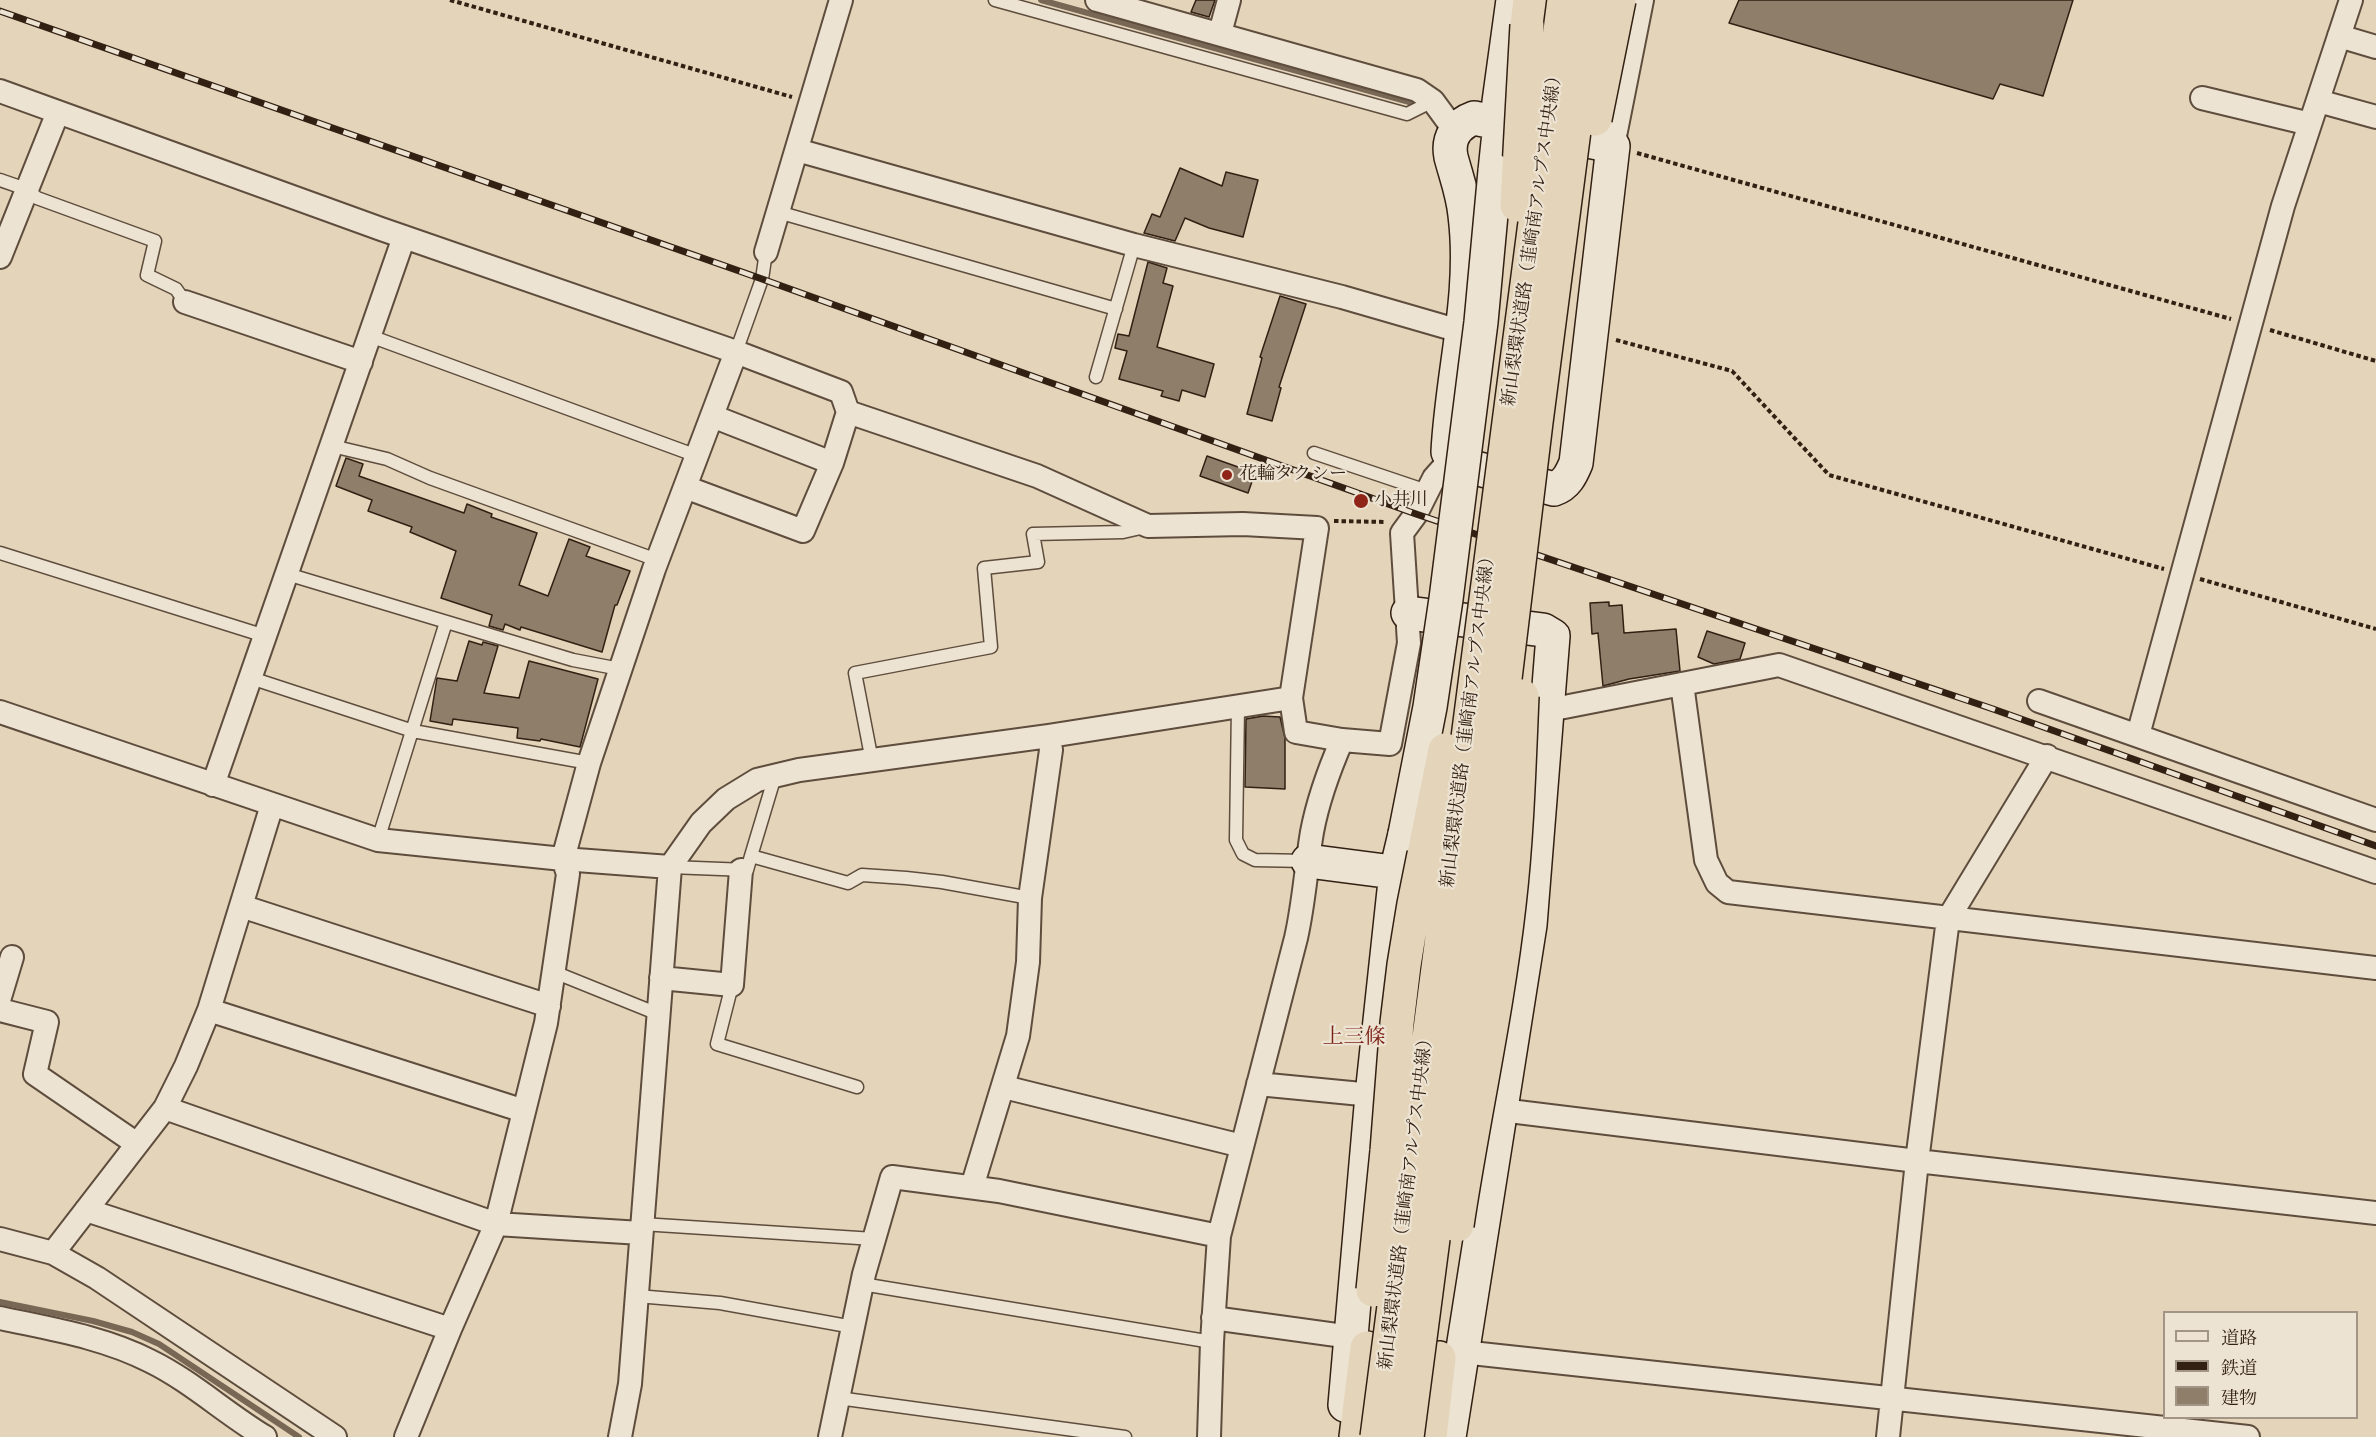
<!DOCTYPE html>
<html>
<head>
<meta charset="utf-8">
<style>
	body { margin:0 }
	#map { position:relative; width:2376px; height:1437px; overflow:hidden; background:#e3d4ba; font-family:Alegreya,"Noto Serif JP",serif }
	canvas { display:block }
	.legend { position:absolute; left:2163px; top:1311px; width:195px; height:108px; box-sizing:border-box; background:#ede3d2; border:2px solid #a29586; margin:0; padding:8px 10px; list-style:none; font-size:18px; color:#322013 }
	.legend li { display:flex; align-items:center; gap:12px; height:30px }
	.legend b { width:30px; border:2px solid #a29586 }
</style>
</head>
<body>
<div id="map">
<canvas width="2376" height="1437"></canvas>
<ul class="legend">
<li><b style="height:8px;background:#ede3d2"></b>道路</li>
<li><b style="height:8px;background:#322013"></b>鉄道</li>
<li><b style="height:16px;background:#8e7e6a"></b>建物</li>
</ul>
</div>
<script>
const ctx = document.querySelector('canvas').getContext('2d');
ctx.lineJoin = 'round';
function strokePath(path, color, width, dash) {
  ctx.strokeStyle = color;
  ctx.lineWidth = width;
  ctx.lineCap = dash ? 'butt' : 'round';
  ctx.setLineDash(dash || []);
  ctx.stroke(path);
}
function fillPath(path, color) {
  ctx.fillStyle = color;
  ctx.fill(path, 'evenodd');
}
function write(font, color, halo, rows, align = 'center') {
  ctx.font = font + ' Alegreya,"Noto Serif JP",serif';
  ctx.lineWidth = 4.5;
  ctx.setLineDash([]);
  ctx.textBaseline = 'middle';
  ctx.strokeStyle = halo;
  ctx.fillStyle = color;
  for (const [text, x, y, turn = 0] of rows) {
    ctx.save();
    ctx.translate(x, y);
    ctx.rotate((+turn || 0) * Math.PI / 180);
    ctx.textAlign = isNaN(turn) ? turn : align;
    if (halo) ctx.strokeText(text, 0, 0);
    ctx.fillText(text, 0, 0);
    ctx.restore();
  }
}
strokePath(new Path2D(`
	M 1041,0 L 1413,103
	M 0,1302 L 93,1321 L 132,1332 L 159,1344 L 299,1437`), '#786755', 6);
const building = new Path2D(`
	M 1196,0 L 1215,0 L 1209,17 L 1191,12 Z
	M 1739,0 L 2073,0 L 2043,96 L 2000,84 L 1993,99 L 1729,23 Z
	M 1180,168 L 1222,186 L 1226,172 L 1258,180 L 1243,237 L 1209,228 L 1185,218 L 1175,241 L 1144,233 L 1152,214 L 1160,217 Z
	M 1148,262 L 1167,268 L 1163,283 L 1173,286 L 1157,347 L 1214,364 L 1205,397 L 1182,390 L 1179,401 L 1161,396 L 1163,391 L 1119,379 L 1127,351 L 1115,348 L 1118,334 L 1129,336 Z
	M 1280,296 L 1306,304 L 1279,387 L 1281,388 L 1272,421 L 1247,414 L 1262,358 L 1260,357 Z
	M 1207,456 L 1255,473 L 1248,493 L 1200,476 Z
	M 346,458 L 363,464 L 359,476 L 464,513 L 467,504 L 492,514 L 491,517 L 537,533 L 519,585 L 548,596 L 569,539 L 590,547 L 586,556 L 630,571 L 617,605 L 615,605 L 602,652 L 521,627 L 520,630 L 505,624 L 503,630 L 489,626 L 492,615 L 441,598 L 456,551 L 410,532 L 412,527 L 368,511 L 372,500 L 336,486 Z
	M 1609,602 L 1609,606 L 1622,605 L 1624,633 L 1676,629 L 1680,671 L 1629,679 L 1603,686 L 1598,633 L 1592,634 L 1590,603 Z
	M 1707,631 L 1745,643 L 1740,659 L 1714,664 L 1698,657 Z
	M 469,641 L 482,645 L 483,642 L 498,646 L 484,693 L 519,698 L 529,661 L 598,679 L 580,747 L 541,739 L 540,741 L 517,738 L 518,728 L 453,719 L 452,725 L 430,721 L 437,678 L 457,681 Z
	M 1263,716 L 1280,717 L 1285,738 L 1285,789 L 1245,787 L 1246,719 Z`);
fillPath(building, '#8e7e6a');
strokePath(building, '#322013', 1.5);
const lane = new Path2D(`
	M 995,0 L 1407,114 L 1433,101
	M 0,180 L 26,189 L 37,198 L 155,241 L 147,275 L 176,289 L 185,302
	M 778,212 L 1116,309
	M 370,336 L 697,456
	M 736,352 L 762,279 L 766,252
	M 1096,377 L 1134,245
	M 332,446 L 387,459 L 430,478 L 657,560
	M 1314,453 L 1427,491
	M 0,553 L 265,636
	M 287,574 L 573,660 L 620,669
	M 251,678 L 413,731 L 589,763
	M 1238,706 L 1236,840 L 1243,854 L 1255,860 L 1307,861
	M 872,761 L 855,673 L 991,647 L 984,568 L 1038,562 L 1033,534 L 1123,532 L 1145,527
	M 378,840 L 446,622
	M 751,856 L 775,776
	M 670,867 L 747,870 L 751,856 L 848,883 L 862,875 L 906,878 L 942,882 L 1030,898
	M 554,972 L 658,1014
	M 732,985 L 717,1044 L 857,1087
	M 642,1224 L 874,1239
	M 862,1284 L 1212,1342
	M 637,1296 L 720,1303 L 853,1327
	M 838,1398 L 1125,1437`);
const street = new Path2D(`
	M 1097,0 L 1417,90 L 1433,101 L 1455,131
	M 1220,33 L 1229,0
	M 2339,36 L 2376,47
	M 0,91 L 381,229 L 736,352 L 841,392 L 848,412 L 1037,476 L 1148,526 L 1243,524 L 1317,528 L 1291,698
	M 2202,98 L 2310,124
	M 2318,101 L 2376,117
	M 1613,146 L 1642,0
	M 797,150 L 1134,245 L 1342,297 L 1463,332
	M 766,252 L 841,0
	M 0,257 L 58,112
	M 185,302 L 361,362
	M 712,416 L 832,463
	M 685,487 L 803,531 L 832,463 L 848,412
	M 1682,684 L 1706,860 L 1717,883 L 1728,892 L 2376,968
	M 2039,701 L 2376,820
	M 1549,710 L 1779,665 L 2376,872
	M 0,712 L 378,840 L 563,859 L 670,867
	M 2138,735 L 2283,206 L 2351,0
	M 213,785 L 404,237
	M 241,906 L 549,1006
	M 661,978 L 732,985 L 741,870
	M 0,997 L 12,957
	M 0,1010 L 47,1022 L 35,1074 L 137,1144
	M 209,1010 L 524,1111
	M 1258,1084 L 1372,1095
	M 1004,1087 L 1242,1146
	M 165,1108 L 496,1224 L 641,1233
	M 1501,1110 L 1917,1161 L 2376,1213
	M 972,1187 L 1018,1036 L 1028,962 L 1030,898 L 1051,750 L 1049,736
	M 86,1210 L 450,1329
	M 0,1239 L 53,1253 L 97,1278 L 335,1437
	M 53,1253 L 165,1108 L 186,1066 L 209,1010 L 272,805
	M 0,1318 C 51,1329 103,1337 150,1361 C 191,1381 225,1413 265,1437
	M 1213,1318 L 1351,1337
	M 1462,1352 L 2248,1437
	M 406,1437 L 450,1329 L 496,1224 L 546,1023 L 568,874 L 563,859 L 589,763 L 654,569 L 736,352
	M 620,1437 L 630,1384 L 670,867 L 701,823 L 726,799 L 757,780 L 799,770 L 1049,736 L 1291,698 L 1296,732 L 1342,740 L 1390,744 L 1409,643 L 1402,533 L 1416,514 L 1434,478 L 1442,469 L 1453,462
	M 830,1437 L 864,1274 L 892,1177 L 999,1191 L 1219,1236
	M 1209,1437 L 1212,1342 L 1219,1236 L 1296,938 C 1304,903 1306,868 1312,832 C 1318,800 1329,770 1342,740
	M 1888,1437 L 1917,1161 L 1948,919 L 2047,756`);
const secondary = new Path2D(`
	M 1474,118 L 1613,146 L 1576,463 C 1571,475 1566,485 1554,489 L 1453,462 L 1448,452 C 1452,372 1475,295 1465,215 C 1463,194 1456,176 1451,157 C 1447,138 1457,124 1474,118 Z
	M 1495,171 L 1500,123 L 1499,102 L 1513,0
	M 1408,613 L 1543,630 L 1553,636 L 1530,925 L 1449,1437
	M 1308,861 L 1416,875
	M 1345,1405 L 1372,1095 L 1396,872 L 1405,834`);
const highway = new Path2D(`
	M 1527,25 L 1530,0
	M 1356,1437 L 1367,1348
	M 1430,1437 L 1439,1358`);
strokePath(lane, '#5e4d3d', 15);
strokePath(street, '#5e4d3d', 26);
strokePath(secondary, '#322013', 36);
strokePath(highway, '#322013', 36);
strokePath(new Path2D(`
	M 450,0 L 792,97
	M 1637,153 L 2231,319
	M 2270,330 L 2376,361
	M 1616,340 L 1732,371 L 1829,475 L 2164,569
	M 1334,521 L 1386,522
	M 2200,579 L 2376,629`), '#322013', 4, [4.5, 3]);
strokePath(lane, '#ede3d2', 12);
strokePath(street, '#ede3d2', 22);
strokePath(secondary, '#ede3d2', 33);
strokePath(highway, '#e3d4ba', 33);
const rail = new Path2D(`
	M 0,11 L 762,279 L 1416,514 L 1993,709 L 2376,846`);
strokePath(rail, '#322013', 7);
strokePath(rail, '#ede3d2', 4.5, [14]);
const secondaryBridge = new Path2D(`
	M 1405,834 L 1430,707 L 1446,599 L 1481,322 L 1495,171`);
const highwayBridge = new Path2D(`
	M 1595,119 L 1619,0
	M 1517,205 L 1527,25
	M 1457,1225 C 1473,1118 1497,1012 1509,905 C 1517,836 1519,766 1522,696
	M 1373,1290 L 1387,1151 L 1397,1023 L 1404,965 L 1414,904 L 1445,750
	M 1377,1437 L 1564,0
	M 1407,1437 L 1487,827 L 1536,422 L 1591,0`);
strokePath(secondaryBridge, '#322013', 36, []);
strokePath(highwayBridge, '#322013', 36, []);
strokePath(secondaryBridge, '#ede3d2', 33);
strokePath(highwayBridge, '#e3d4ba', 33);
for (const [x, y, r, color] of [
	[1227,475,6,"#8f2418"],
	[1361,501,8,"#8f2418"]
]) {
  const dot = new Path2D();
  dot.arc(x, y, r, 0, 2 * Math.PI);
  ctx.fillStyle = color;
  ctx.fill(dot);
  strokePath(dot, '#ede3d2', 2);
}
write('18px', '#322013', '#ede3d2', [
	["新山梨環状道路（韮崎南アルプス中央線）",1533,237,-82],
	["新山梨環状道路（韮崎南アルプス中央線）",1469,718,-83],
	["新山梨環状道路（韮崎南アルプス中央線）",1407,1200,-83]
]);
write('18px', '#322013', '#ede3d2', [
	["花輪タクシー",1239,475],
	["小井川",1374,501]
], 'left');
write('21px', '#7a1f14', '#ede3d2', [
	["上三條",1354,1038]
]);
</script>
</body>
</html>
